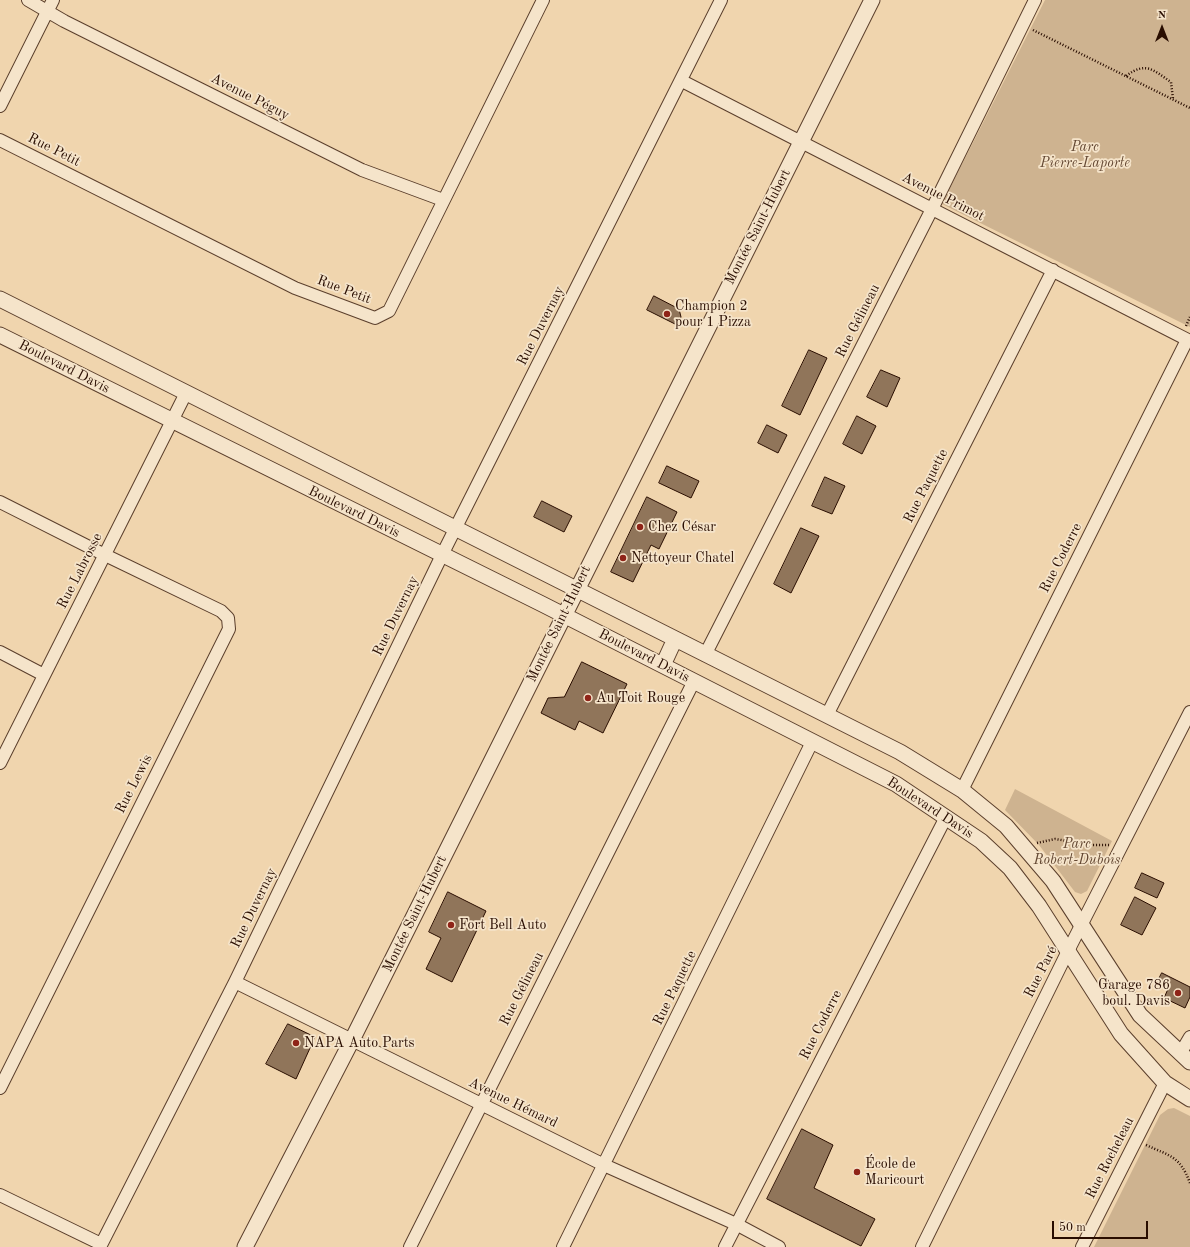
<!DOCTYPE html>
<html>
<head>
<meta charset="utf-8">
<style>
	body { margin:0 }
	#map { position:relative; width:1190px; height:1247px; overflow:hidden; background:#f0d5ae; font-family:"Old Standard TT",serif }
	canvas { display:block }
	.north { position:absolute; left:1142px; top:8px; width:40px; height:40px; -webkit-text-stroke:3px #f5e4ca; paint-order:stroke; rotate:0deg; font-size:11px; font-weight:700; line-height:16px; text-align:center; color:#290d00 }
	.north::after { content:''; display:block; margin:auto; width:14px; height:18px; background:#290d00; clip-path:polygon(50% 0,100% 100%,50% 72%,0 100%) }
	.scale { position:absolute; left:1052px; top:1221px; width:96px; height:18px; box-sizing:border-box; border:2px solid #290d00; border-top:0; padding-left:5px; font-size:12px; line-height:14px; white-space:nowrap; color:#290d00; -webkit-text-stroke:3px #f5e4ca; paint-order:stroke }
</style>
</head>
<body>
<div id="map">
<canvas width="1190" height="1247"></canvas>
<div class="north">N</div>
<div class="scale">50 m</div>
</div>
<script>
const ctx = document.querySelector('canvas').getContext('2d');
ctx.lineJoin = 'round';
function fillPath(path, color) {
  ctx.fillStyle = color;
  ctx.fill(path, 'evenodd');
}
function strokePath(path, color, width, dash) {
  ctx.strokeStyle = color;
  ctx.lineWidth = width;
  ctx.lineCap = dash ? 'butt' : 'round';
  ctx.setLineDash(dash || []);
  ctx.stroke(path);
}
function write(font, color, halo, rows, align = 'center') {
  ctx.font = font + ' "Old Standard TT",serif';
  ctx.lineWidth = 3.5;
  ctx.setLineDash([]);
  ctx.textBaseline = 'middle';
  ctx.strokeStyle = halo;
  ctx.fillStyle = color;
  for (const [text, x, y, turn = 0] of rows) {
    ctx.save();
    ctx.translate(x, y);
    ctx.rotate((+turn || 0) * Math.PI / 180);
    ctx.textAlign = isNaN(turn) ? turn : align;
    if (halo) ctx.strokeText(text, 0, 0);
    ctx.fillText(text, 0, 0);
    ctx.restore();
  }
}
fillPath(new Path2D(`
	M 1045,0 L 1190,0 L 1190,327 L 942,204 Z
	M 1015,789 L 1112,841 L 1087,891 L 1081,894 L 1075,892 L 1039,845 L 1005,810 Z
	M 1174,1108 L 1190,1116 L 1190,1247 L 1094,1247 L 1160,1115 L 1168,1109 Z`), '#ceb390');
const building = new Path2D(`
	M 654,296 L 679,309 L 681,317 L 677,325 L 647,310 Z
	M 809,350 L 827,358 L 800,415 L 782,406 Z
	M 881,370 L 900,378 L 887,407 L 867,397 Z
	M 857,416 L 876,426 L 862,454 L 843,444 Z
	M 767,425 L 787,435 L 778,453 L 758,443 Z
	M 667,466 L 699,481 L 691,498 L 659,483 Z
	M 825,477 L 845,486 L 832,514 L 812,506 Z
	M 647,497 L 677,512 L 659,549 L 651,545 L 633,582 L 611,572 Z
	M 542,501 L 572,516 L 564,532 L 534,517 Z
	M 801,528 L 819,536 L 791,593 L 774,584 Z
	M 582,662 L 627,684 L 603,733 L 579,721 L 575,730 L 541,713 L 548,698 L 564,697 Z
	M 1142,873 L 1164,883 L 1157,898 L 1135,888 Z
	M 448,892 L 486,911 L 452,982 L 426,969 L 441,938 L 429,932 Z
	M 1135,897 L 1156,908 L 1142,935 L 1121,925 Z
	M 1162,973 L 1190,987 L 1190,997 L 1185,1008 L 1164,998 L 1168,989 L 1157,983 Z
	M 288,1024 L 315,1037 L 296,1079 L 266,1064 Z
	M 802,1129 L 833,1145 L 814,1188 L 875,1219 L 861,1246 L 767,1199 Z`);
fillPath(building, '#90755a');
strokePath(building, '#290d00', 1);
const minor = new Path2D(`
	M 28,0 L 64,21 L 362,170 L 443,200
	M 682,81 L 1190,341
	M 0,106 L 53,0
	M 0,140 L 295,288 L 375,318 L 389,311 L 543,0
	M 0,502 L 105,555 L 221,611 L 228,618 L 229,629 L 0,1088
	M 0,652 L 44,675
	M 705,655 L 932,209 L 1035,0
	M 827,715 L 1053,270
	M 0,763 L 186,393
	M 962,790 L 1187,340
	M 235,982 L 604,1165 L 736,1224 L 779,1247
	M 1180,1054 L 1190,1037
	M 0,1195 L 101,1244
	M 100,1247 L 235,982 L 442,555 L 721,0
	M 410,1247 L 694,681
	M 563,1247 L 812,742
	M 725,1247 L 946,817
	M 922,1247 L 1068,951 L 1190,712
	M 1082,1247 L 1165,1083`);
const tertiary = new Path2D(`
	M 0,299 L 900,752 L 962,790 L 1006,826 L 1053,881 L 1140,1015 L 1190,1062
	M 0,335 L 542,604 L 896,784 L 981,841 L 1010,868 L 1039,906 L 1121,1034 L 1165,1083 L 1190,1099
	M 663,665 L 675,639
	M 245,1247 L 352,1040 L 872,0`);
strokePath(minor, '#5b3f2c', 14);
strokePath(tertiary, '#5b3f2c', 17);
strokePath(new Path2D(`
	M 1033,30 L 1190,108
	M 1126,76 C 1146,61 1153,70 1171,82 L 1173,99
	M 1186,326 L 1190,317
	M 1037,843 L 1055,839 L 1092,845 L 1109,845
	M 1146,1145 C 1170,1156 1180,1156 1190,1183`), '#290d00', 2.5, [1, 2]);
strokePath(minor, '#f5e4ca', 12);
strokePath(tertiary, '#f5e4ca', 15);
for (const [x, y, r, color] of [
	[667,314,4,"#8f2418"],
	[640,527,4,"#8f2418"],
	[623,558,4,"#8f2418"],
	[588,698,4,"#8f2418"],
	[451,925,4,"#8f2418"],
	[1178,993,4,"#8f2418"],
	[296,1043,4,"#8f2418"],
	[857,1172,4,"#8f2418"]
]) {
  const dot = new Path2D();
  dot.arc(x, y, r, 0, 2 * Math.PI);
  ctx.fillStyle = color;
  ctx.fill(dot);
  strokePath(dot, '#f5e4ca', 1.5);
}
write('14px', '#290d00', '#f5e4ca', [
	["Avenue Péguy",250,97,27],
	["Rue Petit",54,150,27],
	["Avenue Primot",943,197,27],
	["Montée Saint-Hubert",758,227,-63],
	["Rue Petit",344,290,21],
	["Rue Gélineau",858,321,-63],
	["Rue Duvernay",541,326,-63],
	["Boulevard Davis",64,367,27],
	["Rue Paquette",926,486,-63],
	["Boulevard Davis",354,512,26],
	["Rue Coderre",1061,558,-63],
	["Rue Labrosse",80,571,-63],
	["Rue Duvernay",396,616,-64],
	["Montée Saint-Hubert",559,624,-64],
	["Boulevard Davis",644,656,27],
	["Rue Lewis",134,784,-63],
	["Boulevard Davis",930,808,33],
	["Rue Duvernay",254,908,-64],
	["Montée Saint-Hubert",415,914,-64],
	["Rue Paré",1041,972,-63],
	["Rue Paquette",675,988,-64],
	["Rue Gélineau",522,989,-63],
	["Rue Coderre",821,1025,-63],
	["Avenue Hémard",513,1103,26],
	["Rue Rocheleau",1110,1158,-63]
]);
write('italic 14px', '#634732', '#f5e4ca', [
	["Parc",1085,147],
	["Pierre-Laporte",1085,163],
	["Parc",1077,844],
	["Robert-Dubois",1077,860]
]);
write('14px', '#290d00', '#f5e4ca', [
	["Champion 2",675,306],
	["pour 1 Pizza",675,322],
	["Chez César",648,527],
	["Nettoyeur Chatel",631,558],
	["Au Toit Rouge",596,698],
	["Fort Bell Auto",459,925],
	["Garage 786",1170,985,"right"],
	["boul. Davis",1170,1001,"right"],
	["NAPA Auto Parts",304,1043],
	["École de",865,1164],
	["Maricourt",865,1180]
], 'left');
</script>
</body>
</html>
